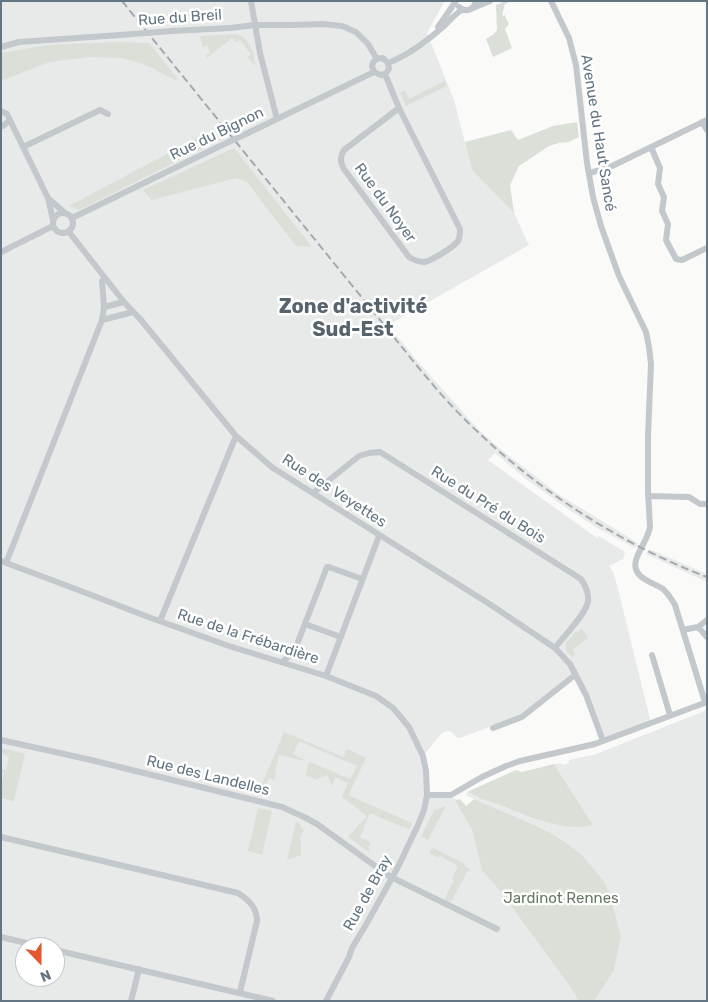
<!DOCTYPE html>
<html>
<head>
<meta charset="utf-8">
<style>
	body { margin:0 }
	#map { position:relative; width:708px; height:1002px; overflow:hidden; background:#fafaf8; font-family:Rubik,sans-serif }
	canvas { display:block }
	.frame { position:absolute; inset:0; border:2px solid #657683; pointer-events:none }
	.north { position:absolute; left:15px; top:937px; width:50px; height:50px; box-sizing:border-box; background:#fff; border:1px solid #c1c8cd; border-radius:50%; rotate:158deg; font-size:14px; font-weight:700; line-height:20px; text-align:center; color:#657683 }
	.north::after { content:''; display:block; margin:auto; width:18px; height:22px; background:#e4572e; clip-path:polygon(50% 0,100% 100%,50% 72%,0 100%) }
</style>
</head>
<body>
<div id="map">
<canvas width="708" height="1002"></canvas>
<div class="frame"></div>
<div class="north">N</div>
</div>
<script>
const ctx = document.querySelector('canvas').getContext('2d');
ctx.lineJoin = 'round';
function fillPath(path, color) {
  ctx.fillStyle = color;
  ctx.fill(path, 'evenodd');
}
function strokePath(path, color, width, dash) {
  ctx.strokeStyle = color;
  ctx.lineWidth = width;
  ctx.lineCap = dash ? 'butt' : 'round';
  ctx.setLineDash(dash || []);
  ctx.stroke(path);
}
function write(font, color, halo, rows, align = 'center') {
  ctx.font = font + ' Rubik,sans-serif';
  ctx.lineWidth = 5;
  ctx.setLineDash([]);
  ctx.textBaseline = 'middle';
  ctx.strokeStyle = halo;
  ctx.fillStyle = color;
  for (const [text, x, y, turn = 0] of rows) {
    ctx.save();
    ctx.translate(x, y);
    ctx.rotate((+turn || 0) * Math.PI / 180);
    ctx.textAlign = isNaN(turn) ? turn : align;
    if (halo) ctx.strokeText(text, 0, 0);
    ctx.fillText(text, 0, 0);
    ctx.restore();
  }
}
fillPath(new Path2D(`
	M 1,1 L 445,1 L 427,33 L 454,100 L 472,170 L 514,213 L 529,245 L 388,325 L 419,363 L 477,428 L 499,448 L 558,494 L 638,543 L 635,548 L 599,529 L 568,509 L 526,479 L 495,453 L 488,460 L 597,538 L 599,536 L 625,552 L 623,559 L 609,566 L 613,572 L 617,585 L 651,723 L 603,741 L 575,675 L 522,717 L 492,726 L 460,738 L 457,738 L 452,732 L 448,731 L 442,733 L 423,756 L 427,795 L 451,795 L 454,799 L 472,830 L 483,870 L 500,891 L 566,981 L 579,1001 L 1,1001 ZM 25,947 L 55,947 L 55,977 L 25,977 Z
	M 649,549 L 707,574 L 707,582 L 646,554 Z
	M 707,710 L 707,1001 L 594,1001 L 621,936 L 610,895 L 603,882 L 594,869 L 582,855 L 565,842 L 549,832 L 523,820 L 465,795 L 467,793 L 527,816 L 550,823 L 579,826 L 593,825 L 554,764 L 561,763 L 563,765 L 569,763 L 569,760 L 596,754 Z`), '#e8e9e9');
fillPath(new Path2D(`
	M 506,1 L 511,1 L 505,4 L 502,15 L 504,16 L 504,14 L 509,24 L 505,29 L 512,48 L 493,57 L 486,39 L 494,34 L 497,30 L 496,5 Z
	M 236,34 C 251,38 253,53 256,66 L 247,57 L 251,54 L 240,40 L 236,42 L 232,38 L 207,58 L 206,55 L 210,53 L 207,45 L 203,47 L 200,36 Z
	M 116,42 L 149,43 L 178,79 L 177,81 L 150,67 L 137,62 L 121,58 L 88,57 L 49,62 L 1,81 L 1,53 L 48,45 Z
	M 445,81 L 447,86 L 406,106 L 400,93 L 405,90 L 409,99 Z
	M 577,122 L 579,137 L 569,142 L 559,143 L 549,146 L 519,166 L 510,185 L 514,213 L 472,170 L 465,142 L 511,130 L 518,140 L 553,126 Z
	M 212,130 L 223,138 L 79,210 L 69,206 Z
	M 234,148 L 312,247 L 296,246 L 247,182 L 236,178 L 152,200 L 143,190 Z
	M 582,629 L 588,638 L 572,650 L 575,654 L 572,657 L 566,650 L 566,643 L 576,631 L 578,632 Z
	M 284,732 L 343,757 L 347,749 L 366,758 L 349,794 L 350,796 L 412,823 L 409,829 L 403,826 L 402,827 L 370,813 L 360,837 L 371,842 L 368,848 L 370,849 L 369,852 L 348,837 L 367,816 L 342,797 L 348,783 L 335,777 L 332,786 L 327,775 L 314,780 L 313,778 L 306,776 L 308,764 L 310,762 L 350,779 L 357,766 L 299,741 L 293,754 L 305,760 L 305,761 L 279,755 L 275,773 L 276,775 L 274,780 L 269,778 L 265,786 L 266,787 L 265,792 L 266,793 L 269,790 L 267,795 L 260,793 L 259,791 Z
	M 1,748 L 25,754 L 14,801 L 1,798 L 1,785 L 4,773 L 1,773 L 1,769 L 6,770 L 9,756 L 1,754 Z
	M 554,764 L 593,825 C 561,832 528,816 499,805 C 488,801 476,797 467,792 L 516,770 L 522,772 Z
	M 454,799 L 457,800 L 460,799 L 466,806 L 474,799 L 523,820 L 549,832 L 565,842 L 582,855 L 594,869 L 604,882 L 610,895 L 621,936 L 614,970 L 594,1001 L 579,1001 L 566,981 L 500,891 L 482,870 L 472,830 Z
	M 444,806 L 445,807 L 428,840 L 421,836 L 435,809 L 437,810 Z
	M 258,808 L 272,811 L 262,855 L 248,851 Z
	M 296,822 L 301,824 L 300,825 L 302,827 L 301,828 L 304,830 L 300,837 L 301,844 L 301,855 L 287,860 Z
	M 432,847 L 465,864 L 464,866 L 470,869 L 470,871 L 468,870 L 451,902 L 445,900 L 445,898 L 454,880 L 452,879 L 458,866 L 440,856 L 438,858 L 429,853 Z`), '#dadfd7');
strokePath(new Path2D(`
	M 251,1 L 260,53 L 277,119
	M 551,1 L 569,38 L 576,65 L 587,163 L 593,197 L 601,226 L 619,276 L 646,332 L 649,347 L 651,364 L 648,436 L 648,491 L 650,527 C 648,539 639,549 636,560 C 631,578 653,582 663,589 C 668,593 672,600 675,605 L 705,702
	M 459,7 C 466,13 474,10 476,1
	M 473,8 L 490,1
	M 438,27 L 456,1
	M 172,31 L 230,28 L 255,25 L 292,25 L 323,24 L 342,26 L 356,32 L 368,44 L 377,59
	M 1,47 L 19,42 L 120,35
	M 388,63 C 409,55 427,41 444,26 C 450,20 455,14 462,10
	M 374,72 L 372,66 C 373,60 377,58 383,58 L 388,63
	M 374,72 L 381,75 L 385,74 L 389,69 L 388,63
	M 385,74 L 399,108
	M 399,108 L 460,229 C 460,233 460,237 458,241 C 454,247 431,261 424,262 C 418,262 414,260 409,257 L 344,169 C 340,162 340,157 344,150 Z
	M 1,111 L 7,114 L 48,198 L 53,220
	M 702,122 L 707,130
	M 1,126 L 3,126 L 10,120
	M 248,133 L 374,72
	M 23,147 L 100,110 L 108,114
	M 651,147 L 660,168 L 658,184 L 664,197 L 662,211 L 668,224 L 666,240 L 676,259 L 682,260 L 707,248
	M 589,173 L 608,168 L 707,120
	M 49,199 L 65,213
	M53 223a10 10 0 1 1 20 0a10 10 0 1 1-20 0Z
	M 72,218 L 218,147
	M 69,232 L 124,302 L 141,320 L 236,436 L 273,468 L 491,605 L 555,648 L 570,664 L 586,695 L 603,741
	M 1,252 L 53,226
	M 104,307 L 124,302
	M 102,320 L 133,312
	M 313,493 L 359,456 L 369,453 L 380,452 L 581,579 C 585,585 589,593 588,601 C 587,613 563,637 555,648
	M 648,496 L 689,497 L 700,504 L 707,504
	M 1,561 L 73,588 L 151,618 L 229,646 L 326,676 L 376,696 L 393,708 L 409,727 L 423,756 L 426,771 L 427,795 L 424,810 L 418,825 L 398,867 L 367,923 L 352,948 L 349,957 L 326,1001
	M 6,563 L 102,320 L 104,307 L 102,281 L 105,278
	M 160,621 L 236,436
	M 305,624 L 341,637
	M 698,627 L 707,620
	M 683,630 L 698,627 L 707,637
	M 652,655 L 670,715
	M 282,662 L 294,652 L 327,567 L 329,567 L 362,579
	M 326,676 L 379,536
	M 493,728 L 522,717 L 575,675
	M 1,740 L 91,760 L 282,807 L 304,817 L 317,824 L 389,876 L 497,929
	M 427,795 L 451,795 L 482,777 L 506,766 L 520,761 L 595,744 L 707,702
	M 1,837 L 238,893 C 249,900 257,908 257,921 L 240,992
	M 1,937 L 44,947
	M 55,950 L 273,1001
	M 131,1001 L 139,969`), '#c3c8cc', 6);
strokePath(new Path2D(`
	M 122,1 L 418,367 C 437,390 457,413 480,434 C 545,495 623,545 707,577`), '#a2aab0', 2, [8, 4]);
strokePath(new Path2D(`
	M 120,35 L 172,31
	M 218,147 L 248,133`), '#c3c8cc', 6);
write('15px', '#657683', '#fff', [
	["Rue du Breil",180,18,-4],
	["Avenue du Haut Sancé",598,133,81],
	["Rue du Bignon",217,134,-26],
	["Rue du Noyer",385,203,54],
	["Rue des Veyettes",334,491,33],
	["Rue du Pré du Bois",488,505,32],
	["Rue de la Frébardière",248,637,18],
	["Rue des Landelles",208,776,14],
	["Rue de Bray",368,893,-61]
]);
write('15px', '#687a64', '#fff', [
	["Jardinot Rennes",561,899]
]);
write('bold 20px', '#57646e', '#fff', [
	["Zone d'activité",353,307],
	["Sud-Est",353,330]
]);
</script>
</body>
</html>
